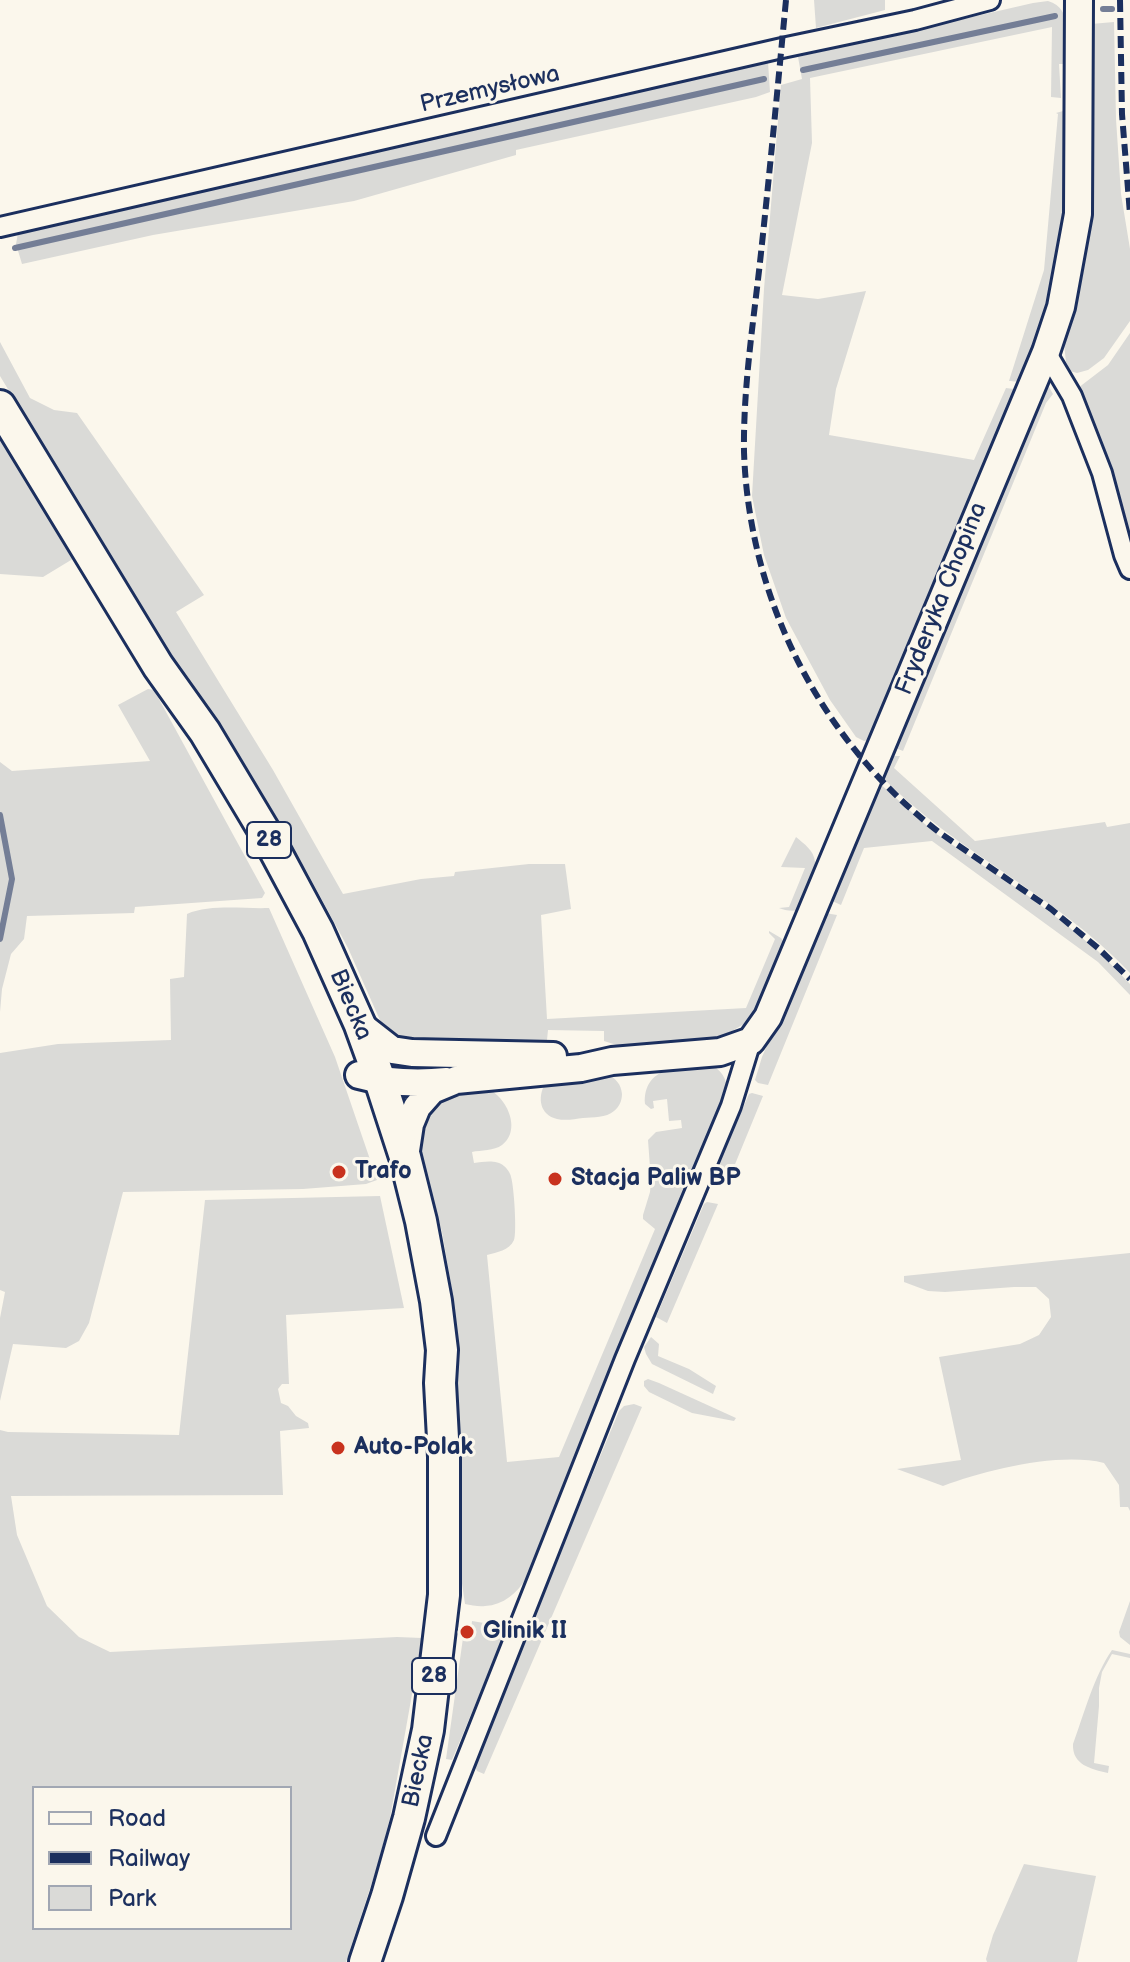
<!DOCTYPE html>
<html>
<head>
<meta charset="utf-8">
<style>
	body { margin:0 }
	#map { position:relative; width:1130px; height:1962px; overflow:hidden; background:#fbf7ec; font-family:"Balsamiq Sans",sans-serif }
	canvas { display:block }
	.legend { position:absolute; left:32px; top:1786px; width:260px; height:144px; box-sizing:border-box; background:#fbf7ec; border:2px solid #a1a7b3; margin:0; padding:10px 14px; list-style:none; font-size:24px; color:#1b2f5e }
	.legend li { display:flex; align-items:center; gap:16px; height:40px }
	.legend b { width:40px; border:2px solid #a1a7b3 }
</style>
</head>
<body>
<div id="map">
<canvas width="1130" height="1962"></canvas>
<ul class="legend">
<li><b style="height:10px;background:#fbf7ec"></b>Road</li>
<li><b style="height:10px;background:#1b2f5e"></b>Railway</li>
<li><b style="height:22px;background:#dadad7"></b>Park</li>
</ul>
</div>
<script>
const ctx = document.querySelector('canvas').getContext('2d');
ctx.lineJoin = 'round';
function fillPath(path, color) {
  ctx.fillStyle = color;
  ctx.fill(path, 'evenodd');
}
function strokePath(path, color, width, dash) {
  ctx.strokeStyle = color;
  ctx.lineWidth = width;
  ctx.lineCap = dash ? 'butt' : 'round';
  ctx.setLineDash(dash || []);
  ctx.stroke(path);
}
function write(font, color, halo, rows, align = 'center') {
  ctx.font = font + ' "Balsamiq Sans",sans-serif';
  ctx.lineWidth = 6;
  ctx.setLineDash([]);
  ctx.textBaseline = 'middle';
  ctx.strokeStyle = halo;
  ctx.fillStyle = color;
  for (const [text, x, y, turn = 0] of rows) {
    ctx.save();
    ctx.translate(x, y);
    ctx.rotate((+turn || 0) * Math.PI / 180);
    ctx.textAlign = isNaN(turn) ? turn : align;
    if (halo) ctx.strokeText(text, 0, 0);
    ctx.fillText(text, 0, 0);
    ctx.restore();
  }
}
fillPath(new Path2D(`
	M 814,0 L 885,0 L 885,10 L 816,28 Z
	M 1048,1 C 1075,9 1065,41 1064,64 L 1059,64 L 1061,98 L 1051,97 L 1052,27 L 810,78 L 812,143 L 782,295 L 818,299 L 866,291 L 836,389 L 829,435 L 974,460 L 1006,388 L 1014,389 L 1016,394 L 873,739 L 864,741 L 856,737 L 830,700 L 786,618 L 764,555 L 752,496 L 764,289 L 781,85 L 802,79 L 798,57 L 1033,3 Z
	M 1114,22 L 1116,119 L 1121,194 L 1130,249 L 1130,321 L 1104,358 L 1088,370 L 1077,373 L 1070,371 L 1066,362 L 1064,344 L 1082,279 L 1088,238 L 1091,24 Z
	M 768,62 L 770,92 L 756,97 L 516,150 L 516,155 L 354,201 L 153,235 L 22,264 L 16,244 L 18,233 L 27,228 Z
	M 1063,111 L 1067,116 C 1066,175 1068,235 1054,293 C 1050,309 1040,323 1035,339 C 1032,348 1028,373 1021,379 C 1017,383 1014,381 1009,381 L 1044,270 L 1058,114 L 1056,113 Z
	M 1130,333 L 1130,541 L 1092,417 L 1078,388 L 1108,365 Z
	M 0,342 L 30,398 L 54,410 L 77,413 L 204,595 L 176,612 L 273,770 L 343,894 L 421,879 L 454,876 L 455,872 L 529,864 L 565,864 L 571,909 L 541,915 L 547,1019 L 746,1008 L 775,939 L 769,933 L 769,931 L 781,938 L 785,944 L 757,1012 L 749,1021 L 732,1031 L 719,1037 L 702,1040 L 626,1048 L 604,1041 L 604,1031 L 548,1030 L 547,1040 L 537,1046 L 402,1040 L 383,1027 L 348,948 L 308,874 L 246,770 L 172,660 L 0,376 Z
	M 1049,387 L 1053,394 L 1046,403 L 903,751 L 898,749 L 894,744 L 1043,389 Z
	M 0,432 L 76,557 L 43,577 L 0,574 Z
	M 148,689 L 154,690 L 265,893 L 262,898 L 135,907 L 134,913 L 27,916 L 24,939 L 11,954 L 2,989 L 0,1012 L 0,762 L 12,771 L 150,761 L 118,705 Z
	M 888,756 L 900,756 L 894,768 L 975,841 L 1105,822 L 1107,827 L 1130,823 L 1130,973 C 1056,894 956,853 881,776 Z
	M 877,781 L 935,833 L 1027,895 L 1064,923 L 1098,951 L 1130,984 L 1130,995 L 1098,962 L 932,841 L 864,848 L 841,905 L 830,900 Z
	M 796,837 C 804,844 814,850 815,862 C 817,872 807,907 798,910 C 792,912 784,910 779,908 L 789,907 L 805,868 L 781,867 Z
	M 269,908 L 335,1057 L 377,1180 L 366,1184 L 303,1189 L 123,1192 L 89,1323 L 79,1341 L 66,1348 L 13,1344 L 0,1401 L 0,1318 L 5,1292 L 0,1290 L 0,1053 L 58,1044 L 171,1040 L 170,979 L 184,977 L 187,914 C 210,904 243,909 269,908 Z
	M 825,913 L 837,915 L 768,1085 L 758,1083 L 755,1080 L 762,1057 Z
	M 708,1063 C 721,1069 728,1079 727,1093 L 550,1530 C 536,1559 523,1604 485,1606 C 479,1607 471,1605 465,1604 L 459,1563 L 459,1462 L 452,1290 L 442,1232 L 418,1142 L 419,1122 L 438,1096 C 449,1094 471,1086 481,1087 C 504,1090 524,1129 502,1145 C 494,1151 481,1150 472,1152 L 474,1163 C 483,1162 496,1159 504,1166 C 506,1167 511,1174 511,1177 C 514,1186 517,1233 514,1240 C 509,1251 497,1252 487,1255 L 507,1462 L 559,1457 L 655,1229 L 643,1219 L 643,1215 L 650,1192 L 651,1181 L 648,1140 L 656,1132 L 682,1128 L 681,1120 L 669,1121 L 667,1099 L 653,1101 L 654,1108 L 651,1109 L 645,1104 C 643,1066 680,1067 708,1063 Z
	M 608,1074 C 616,1079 621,1084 622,1094 C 622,1101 619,1107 614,1111 C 606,1118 593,1117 583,1118 C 575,1119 566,1121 557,1119 C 540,1115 537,1098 545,1084 Z
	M 752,1093 L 763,1096 L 731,1174 L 723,1173 L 717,1167 L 749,1094 Z
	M 380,1196 L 404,1308 L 286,1315 L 289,1384 L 282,1384 L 278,1389 L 281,1403 L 288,1406 L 296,1416 L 308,1423 L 309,1428 L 280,1431 L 283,1495 L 11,1496 L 17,1535 L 47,1606 L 79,1637 L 110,1652 L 397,1637 L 422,1638 L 390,1818 L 378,1864 L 346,1962 L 0,1962 L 0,1430 L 8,1432 L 179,1435 L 205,1200 ZM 290,1788 L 290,1928 L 34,1928 L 34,1788 Z
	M 707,1202 L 718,1204 L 667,1323 L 656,1317 L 704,1204 Z
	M 1130,1253 L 1130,1511 L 1128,1507 L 1120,1507 L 1119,1485 L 1104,1463 C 1059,1452 986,1470 943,1486 L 897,1469 L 961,1460 L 939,1357 L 1020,1344 L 1039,1335 L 1051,1317 L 1049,1299 L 1036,1287 L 1014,1287 L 945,1292 L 928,1291 L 904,1282 L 904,1276 Z
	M 651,1337 L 659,1344 L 658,1356 L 689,1369 L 716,1386 L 713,1394 L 652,1364 L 646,1354 L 644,1347 Z
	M 648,1379 L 659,1383 L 736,1418 L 734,1421 L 692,1413 L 649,1392 L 644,1386 L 644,1381 Z
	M 634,1404 L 642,1407 L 484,1774 L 477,1771 L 474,1764 L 477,1752 L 619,1411 L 624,1406 Z
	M 1130,1601 L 1130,1645 L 1120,1637 L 1119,1632 Z
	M 472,1621 L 502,1626 L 503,1638 L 452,1760 L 446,1759 L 463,1638 L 470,1638 Z
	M 1112,1650 L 1130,1654 L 1130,1658 L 1112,1654 L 1102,1672 L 1099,1688 L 1099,1706 L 1094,1763 L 1109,1766 L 1108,1773 C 1091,1769 1072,1765 1073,1744 C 1084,1714 1094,1676 1112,1650 Z
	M 1024,1864 L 1096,1876 L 1077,1962 L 987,1962 L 986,1959 L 993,1935 Z`), '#dadad7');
strokePath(new Path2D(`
	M 1103,9 L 1112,9
	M 803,70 L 1055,16
	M 15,248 L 764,79
	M 0,815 L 12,879 L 0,939`), '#747e96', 6);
const street = new Path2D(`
	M 0,227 L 782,48 L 915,20 L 990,0
	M 1046,352 L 1072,396 L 1102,473 L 1124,555 L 1130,569
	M 436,1836 L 625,1359 L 731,1106 L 751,1041`);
const secondary = new Path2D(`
	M 360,1025 L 392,1050 L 412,1053 L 553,1056
	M 359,1075 C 388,1083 417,1084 447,1081
	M 405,1157 L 410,1124 L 417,1107 L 432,1090 L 456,1080 L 581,1068 L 612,1061 L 720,1052 L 751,1041 L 768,1017 L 1046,352 L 1061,307 L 1078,214 L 1079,0`);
const primary = new Path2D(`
	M 0,406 L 158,666 L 205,732 L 266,834 L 318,931 L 360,1025 L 380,1080 L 405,1157 L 421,1221 L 436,1301 L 442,1350 L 440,1383 L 444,1457 L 444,1595 L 428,1730 L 409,1818 L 387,1896 L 365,1962`);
strokePath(street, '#1b2f5e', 24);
strokePath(secondary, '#1b2f5e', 32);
strokePath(primary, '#1b2f5e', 36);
strokePath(street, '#fbf7ec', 18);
strokePath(secondary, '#fbf7ec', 26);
strokePath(primary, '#fbf7ec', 30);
strokePath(new Path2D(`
	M 786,0 C 778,84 770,169 761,253 C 754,319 743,386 744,452 C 749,601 822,743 940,833 L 1051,909 L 1098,948 L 1130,979
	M 1120,0 L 1122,114 L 1130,214`), '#1b2f5e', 6, [12, 6]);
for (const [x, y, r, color] of [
	[339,1172,8,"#c8321e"],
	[555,1179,8,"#c8321e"],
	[338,1448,8,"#c8321e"],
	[467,1632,8,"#c8321e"]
]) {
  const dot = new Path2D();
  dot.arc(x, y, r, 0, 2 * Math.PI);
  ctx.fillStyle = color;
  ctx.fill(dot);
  strokePath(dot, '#fbf7ec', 3);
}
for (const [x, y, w] of [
	[269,840,44],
	[434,1676,44]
]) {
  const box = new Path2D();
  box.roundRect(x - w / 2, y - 18, w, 36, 6);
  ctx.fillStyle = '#fbf7ec';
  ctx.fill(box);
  strokePath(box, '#1b2f5e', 2);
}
write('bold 22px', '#1b2f5e', null, [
	["28",269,840],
	["28",434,1676]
]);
write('24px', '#1b2f5e', '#fbf7ec', [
	["Przemysłowa",490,90,-13],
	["Fryderyka Chopina",942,599,-68],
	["Biecka",350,1005,67],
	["Biecka",419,1771,-78]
]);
write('bold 24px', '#1b2f5e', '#fbf7ec', [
	["Trafo",355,1172],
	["Stacja Paliw BP",571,1179],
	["Auto-Polak",354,1448],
	["Glinik II",483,1632]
], 'left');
</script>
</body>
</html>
